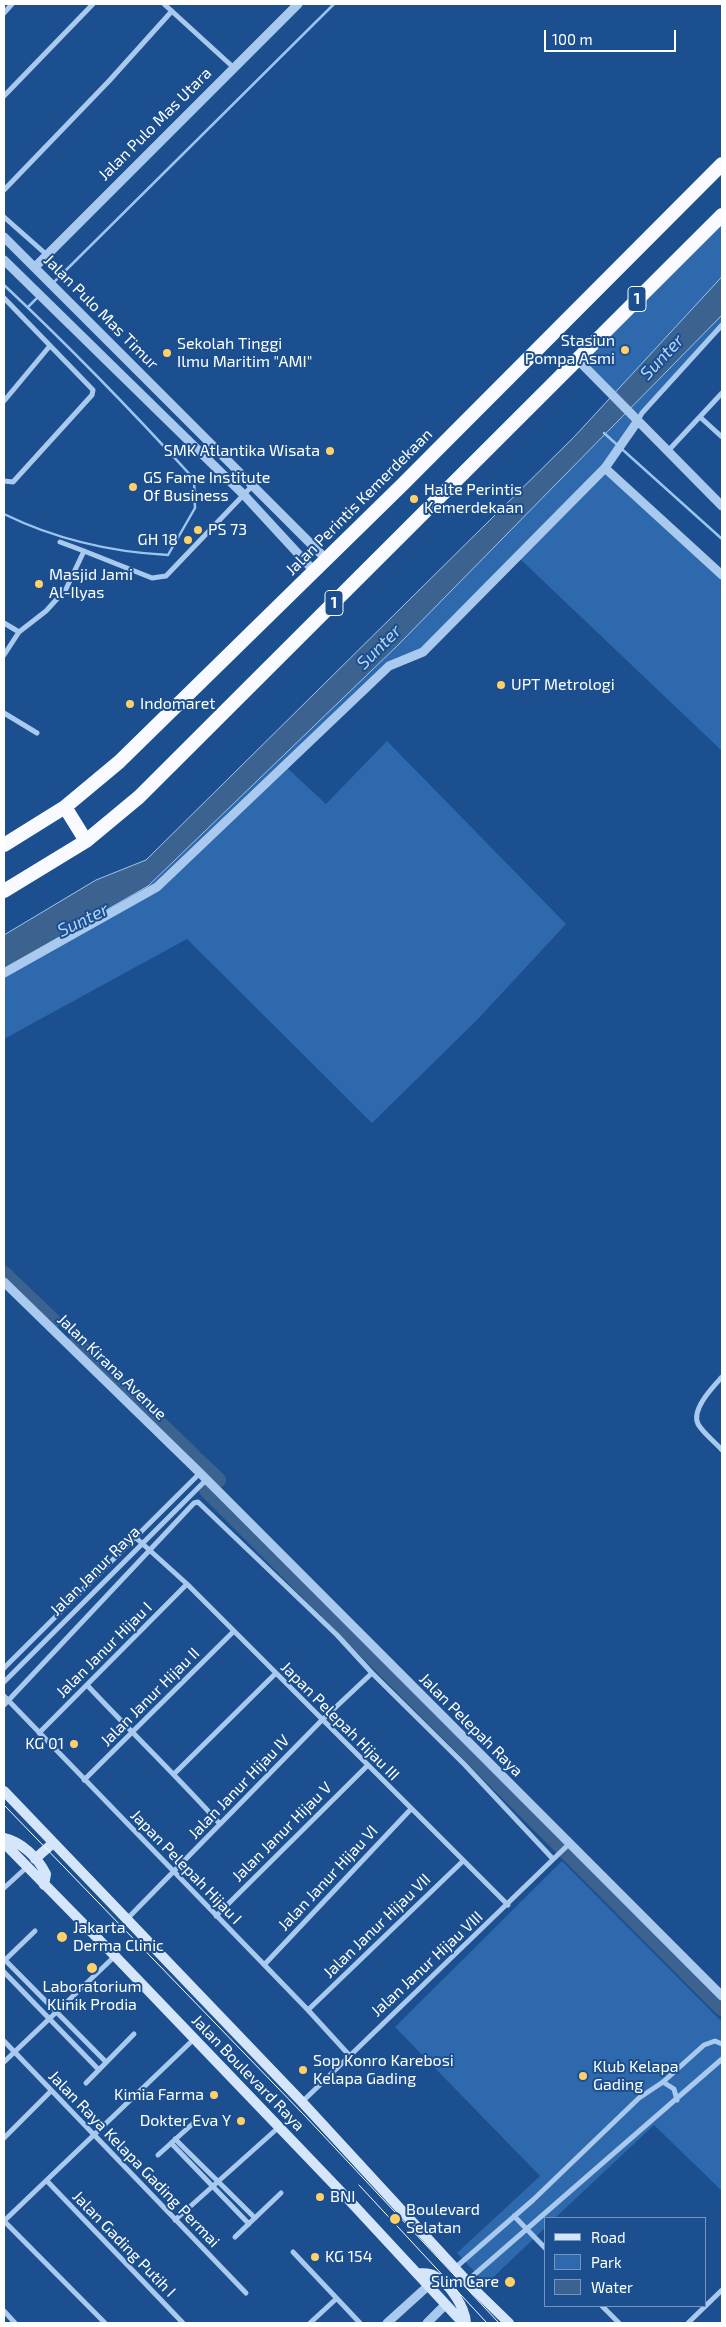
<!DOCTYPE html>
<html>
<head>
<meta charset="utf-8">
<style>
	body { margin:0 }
	#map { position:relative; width:726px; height:2327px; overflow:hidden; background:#1b4f8f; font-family:"Exo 2",sans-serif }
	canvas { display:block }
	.frame { position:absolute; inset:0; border:5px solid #fff; pointer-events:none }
	.legend { position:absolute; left:544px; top:2217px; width:162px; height:90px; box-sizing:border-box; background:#1b4f8f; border:1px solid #7695bc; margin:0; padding:6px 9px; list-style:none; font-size:15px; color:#fff }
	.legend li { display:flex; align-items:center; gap:10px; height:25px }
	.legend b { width:25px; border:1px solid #7695bc }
	.scale { position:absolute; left:544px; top:30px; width:132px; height:22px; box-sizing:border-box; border:2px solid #fff; border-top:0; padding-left:6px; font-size:15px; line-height:18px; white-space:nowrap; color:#fff; -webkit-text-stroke:4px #1b4f8f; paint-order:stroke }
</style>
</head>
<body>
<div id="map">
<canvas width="726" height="2327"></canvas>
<div class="frame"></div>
<ul class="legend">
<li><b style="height:6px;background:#d6e6fa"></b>Road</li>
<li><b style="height:14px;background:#2e69ad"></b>Park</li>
<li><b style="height:14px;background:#3c6290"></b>Water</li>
</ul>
<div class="scale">100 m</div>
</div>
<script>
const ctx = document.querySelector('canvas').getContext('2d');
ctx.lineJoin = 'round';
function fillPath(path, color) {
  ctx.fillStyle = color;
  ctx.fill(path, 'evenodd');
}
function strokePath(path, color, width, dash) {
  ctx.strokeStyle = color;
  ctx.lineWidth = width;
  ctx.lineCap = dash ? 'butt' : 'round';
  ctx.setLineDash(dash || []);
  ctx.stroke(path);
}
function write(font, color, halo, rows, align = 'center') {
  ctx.font = font + ' "Exo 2",sans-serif';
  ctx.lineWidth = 4;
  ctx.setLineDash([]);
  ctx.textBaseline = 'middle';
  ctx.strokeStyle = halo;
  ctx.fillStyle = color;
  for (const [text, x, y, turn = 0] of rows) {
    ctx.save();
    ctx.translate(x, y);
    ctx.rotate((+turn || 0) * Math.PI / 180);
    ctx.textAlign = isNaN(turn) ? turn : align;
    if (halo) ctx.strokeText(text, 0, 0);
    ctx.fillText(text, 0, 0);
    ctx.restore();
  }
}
fillPath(new Path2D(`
	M 722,218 L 722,277 L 612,396 L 578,360 Z
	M 722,315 L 722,325 L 642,413 L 605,468 L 722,576 L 721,750 L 518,557 L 423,652 L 396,661 L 286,767 L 326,804 L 387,741 L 566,924 L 477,1020 L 372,1123 L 187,939 L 4,1039 L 4,969 L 148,886 L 406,636 Z
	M 562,1861 L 722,2022 L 722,2191 L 654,2125 L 555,2218 L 545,2218 L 545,2228 L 486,2284 L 457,2253 L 540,2176 L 395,2027 Z`), '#2e69ad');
const water = new Path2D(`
	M 722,277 L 722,315 L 397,646 L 148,886 L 4,969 L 4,935 L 96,880 L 146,860 L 574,437 Z`);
fillPath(water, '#3c6290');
strokePath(water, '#9cc4f0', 1);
strokePath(new Path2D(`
	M 53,283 L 334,4
	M 4,285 C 70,347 133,412 194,479 L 195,508 L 168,555 C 111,552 55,539 4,514
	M 28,307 L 38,297
	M 604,433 L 722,539`), '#9cc4f0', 2.5);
strokePath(new Path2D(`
	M 4,1274 L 53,1321
	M 76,1343 L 193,1456
	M 197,1460 L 218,1480
	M 207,1490 L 722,2008`), '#3c6290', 16);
strokePath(new Path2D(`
	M 164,4 L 233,67
	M 4,13 L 12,4
	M 4,96 L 93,4
	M 4,190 L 109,81 L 172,11
	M 4,217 L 47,255
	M 4,298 L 93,390 L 92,395 L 13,482 L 4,481
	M 4,401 L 49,347
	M 700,417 L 722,437
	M 637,422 L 642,413 L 722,325
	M 667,452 L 722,393
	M 60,542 L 84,551
	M 4,623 L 19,632
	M 4,655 L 19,632 L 46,611 L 66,589 L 84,551 L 152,578 L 166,576 L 253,485
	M 4,713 L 37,733
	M 722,1377 C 713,1387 691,1409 698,1424 C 703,1433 715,1442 722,1450
	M 135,1537 L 187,1584 L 508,1905
	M 4,1668 L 200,1473
	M 4,1682 L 206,1480
	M 87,1685 C 131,1732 177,1776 220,1824
	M 4,1696 L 308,2010 L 350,2056
	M 4,1705 L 194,1503 L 198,1502 L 337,1635 L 372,1673 L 464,1764 L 553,1859
	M 39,1733 L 187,1584
	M 175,1773 L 275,1674
	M 84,1780 L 234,1631
	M 4,1888 L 27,1867
	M 216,1916 L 367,1766
	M 127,1919 L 321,1721 L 372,1673
	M 5,1960 L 106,2062
	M 4,1961 L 35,1931
	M 264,1965 L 411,1809
	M 4,1972 L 99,2070
	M 308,2010 L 463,1861
	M 4,2041 L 246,2293
	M 4,2062 L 115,1956
	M 663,2082 L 674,2089 L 677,2100
	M 86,2083 L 134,2034
	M 302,2102 L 569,1844
	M 4,2138 L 51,2091
	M 175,2139 L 255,2218
	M 171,2143 L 249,2224
	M 158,2155 L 199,2118
	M 47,2181 L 183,2323
	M 514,2216 L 545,2248
	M 175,2220 L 279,2127
	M 4,2221 L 194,2039
	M 4,2221 L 105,2323
	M 235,2237 L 281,2193
	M 293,2252 L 360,2323
	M 455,2268 L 533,2200 L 639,2098 L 663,2082 L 704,2045 L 715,2041 L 722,2044
	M 467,2281 L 722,2059
	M 602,2306 L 619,2323
	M 4,2311 L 15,2323
	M 310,2323 L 336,2299
	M 688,2323 L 722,2290`), '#a9c9ee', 5);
strokePath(new Path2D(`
	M 4,237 L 326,559
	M 4,260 L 244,495 L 314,571
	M 35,267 L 298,4
	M 578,360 L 722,506
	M 605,468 L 722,575
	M 4,973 L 157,887 L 389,666 L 423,652 L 605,468 L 637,422
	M 4,1282 L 200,1473 L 722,1996
	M 387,2323 L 429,2285
	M 427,2323 L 445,2305`), '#a9c9ee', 9);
strokePath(new Path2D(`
	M 4,1791 L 302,2102 L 475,2290 L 509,2323
	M 4,1838 C 22,1842 38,1858 46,1874 L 44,1885
	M 4,1843 L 115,1956 L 348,2199 L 463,2323
	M 35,1859 L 53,1843
	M 417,2273 C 422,2273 428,2273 433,2275 C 449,2282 465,2307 466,2323`), '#d6e6fa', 10);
strokePath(new Path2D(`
	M 65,807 L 86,841
	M 4,845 L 65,807 L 119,762 L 402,485 L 722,164
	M 4,891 L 86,841 L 139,797 L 722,215`), '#f8faff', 14);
strokePath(new Path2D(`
	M 4,1805 L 305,2116 L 499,2323
	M 359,2185 L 487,2323`), '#fff', 1);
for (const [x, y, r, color] of [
	[625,350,5,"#ffd166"],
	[167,353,5,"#ffd166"],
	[330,451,5,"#ffd166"],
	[133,487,5,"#ffd166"],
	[414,499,5,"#ffd166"],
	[198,530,5,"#ffd166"],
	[188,540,5,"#ffd166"],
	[39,584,5,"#ffd166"],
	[501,685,5,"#ffd166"],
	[130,704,5,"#ffd166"],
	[74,1744,5,"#ffd166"],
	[62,1937,6,"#ffd166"],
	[92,1968,6,"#ffd166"],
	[303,2070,5,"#ffd166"],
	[583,2076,5,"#ffd166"],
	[214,2095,5,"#ffd166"],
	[241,2121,5,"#ffd166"],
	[320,2197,5,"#ffd166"],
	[395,2219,6,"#ffd166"],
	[315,2257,5,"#ffd166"],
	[510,2282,6,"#ffd166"]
]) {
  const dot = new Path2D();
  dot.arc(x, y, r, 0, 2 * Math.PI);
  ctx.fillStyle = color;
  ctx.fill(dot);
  strokePath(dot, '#1b4f8f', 2);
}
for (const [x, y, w] of [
	[637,299,18],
	[334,603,18]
]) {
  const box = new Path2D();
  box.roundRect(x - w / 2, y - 12.5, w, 25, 4);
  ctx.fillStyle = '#1b4f8f';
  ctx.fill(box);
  strokePath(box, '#fff', 1);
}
write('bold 15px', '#fff', null, [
	["1",637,299],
	["1",334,603]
]);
write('16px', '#fff', '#1b4f8f', [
	["Jalan Pulo Mas Utara",155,124,-45],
	["Jalan Pulo Mas Timur",101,312,45],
	["Jalan Perintis Kemerdekaan",359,502,-45],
	["Jalan Kirana Avenue",112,1367,44],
	["Jalan Janur Raya",95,1571,-45],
	["Jalan Janur Hijau I",104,1650,-45],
	["Jalan Janur Hijau II",150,1697,-45],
	["Japan Pelepah Hijau III",340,1721,45],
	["Jalan Pelepah Raya",471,1725,45],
	["Jalan Janur Hijau IV",239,1787,-46],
	["Jalan Janur Hijau V",282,1832,-45],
	["Japan Pelepah Hijau I",186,1867,46],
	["Jalan Janur Hijau VI",328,1878,-47],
	["Jalan Janur Hijau VII",377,1926,-44],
	["Jalan Janur Hijau VIII",427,1964,-43],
	["Jalan Boulevard Raya",248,2073,46],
	["Jalan Raya Kelapa Gading Permai",134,2159,46],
	["Jalan Gading Putih I",124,2244,46]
]);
write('16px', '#fff', '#1b4f8f', [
	["Stasiun",615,341,"right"],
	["Pompa Asmi",615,359,"right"],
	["Sekolah Tinggi",177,344],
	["Ilmu Maritim \"AMI\"",177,362],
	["SMK Atlantika Wisata",320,451,"right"],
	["GS Fame Institute",143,478],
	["Of Business",143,496],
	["Halte Perintis",424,490],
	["Kemerdekaan",424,508],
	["PS 73",208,530],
	["GH 18",178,540,"right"],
	["Masjid Jami",49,575],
	["Al-Ilyas",49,593],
	["UPT Metrologi",511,685],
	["Indomaret",140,704],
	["KG 01",64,1744,"right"],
	["Jakarta",73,1928],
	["Derma Clinic",73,1946],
	["Laboratorium",92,1987,"center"],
	["Klinik Prodia",92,2005,"center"],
	["Sop Konro Karebosi",313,2061],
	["Kelapa Gading",313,2079],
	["Klub Kelapa",593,2067],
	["Gading",593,2085],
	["Kimia Farma",204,2095,"right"],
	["Dokter Eva Y",231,2121,"right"],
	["BNI",330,2197],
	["Boulevard",406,2210],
	["Selatan",406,2228],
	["KG 154",325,2257],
	["Slim Care",499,2282,"right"]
], 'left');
write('italic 18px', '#b5d3f5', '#1b4f8f', [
	["Sunter",662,357,-47],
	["Sunter",379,647,-45],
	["Sunter",83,920,-26]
]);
</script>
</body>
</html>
